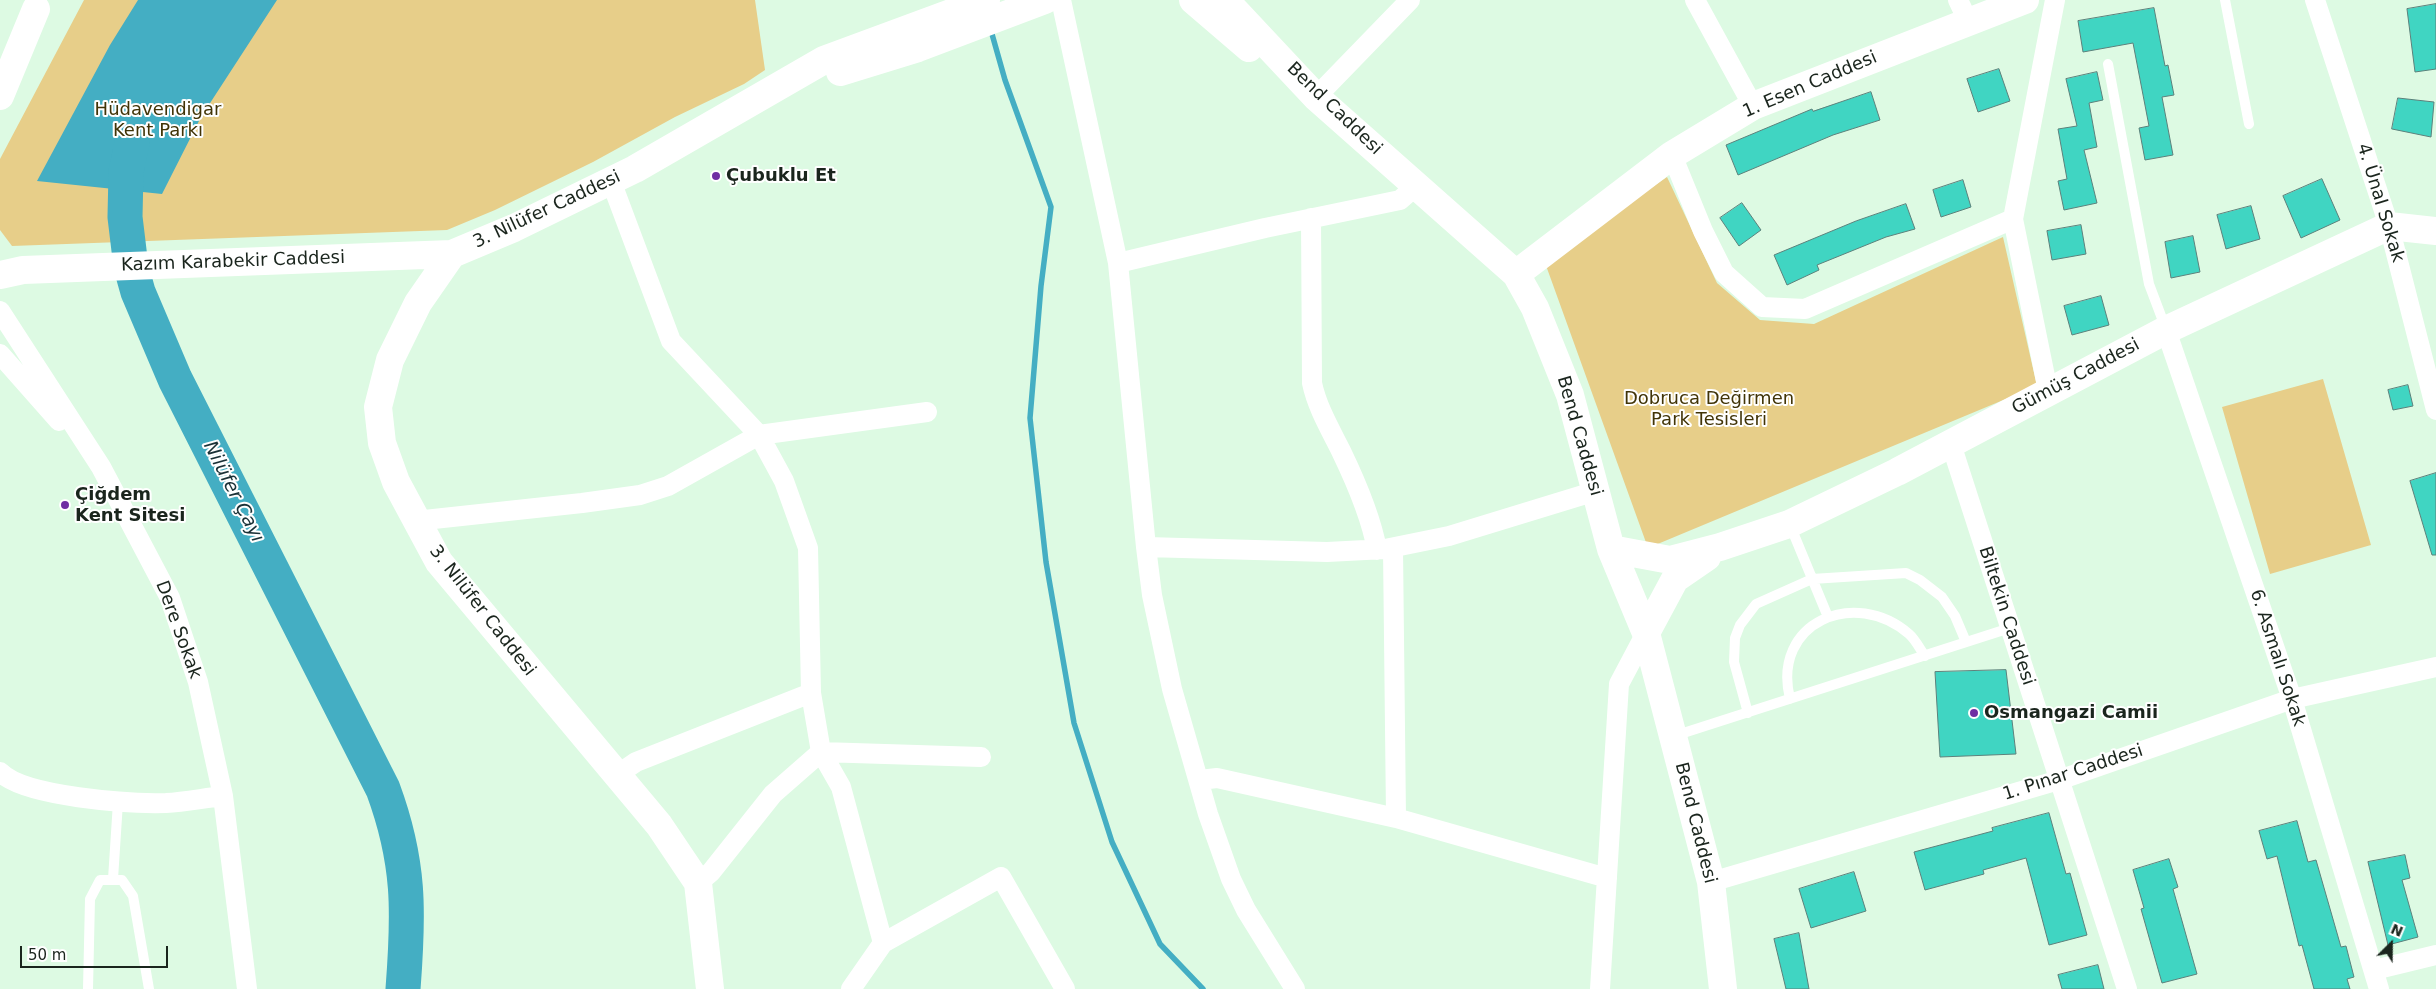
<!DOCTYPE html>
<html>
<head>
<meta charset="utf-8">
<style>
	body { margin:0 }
	#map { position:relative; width:2436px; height:989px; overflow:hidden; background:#ddfae3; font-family:"DejaVu Sans",sans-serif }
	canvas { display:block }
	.north { position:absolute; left:2366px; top:919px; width:50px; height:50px; -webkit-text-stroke:4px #fff; paint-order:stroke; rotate:23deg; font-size:14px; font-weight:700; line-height:20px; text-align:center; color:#1a251d }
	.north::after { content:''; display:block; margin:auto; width:18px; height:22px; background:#1a251d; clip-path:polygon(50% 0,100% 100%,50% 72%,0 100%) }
	.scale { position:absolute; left:20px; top:946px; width:148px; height:22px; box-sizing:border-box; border:2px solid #1a251d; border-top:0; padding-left:6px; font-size:15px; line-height:18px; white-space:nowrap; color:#1a251d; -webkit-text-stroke:4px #fff; paint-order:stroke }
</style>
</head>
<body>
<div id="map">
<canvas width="2436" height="989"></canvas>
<div class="north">N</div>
<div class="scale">50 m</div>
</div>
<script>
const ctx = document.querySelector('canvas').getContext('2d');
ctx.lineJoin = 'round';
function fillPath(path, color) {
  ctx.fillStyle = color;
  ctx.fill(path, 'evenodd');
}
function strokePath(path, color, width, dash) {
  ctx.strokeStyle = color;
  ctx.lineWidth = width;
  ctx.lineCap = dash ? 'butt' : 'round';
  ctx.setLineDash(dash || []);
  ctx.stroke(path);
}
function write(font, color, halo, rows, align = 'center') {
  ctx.font = font + ' "DejaVu Sans",sans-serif';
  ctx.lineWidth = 4;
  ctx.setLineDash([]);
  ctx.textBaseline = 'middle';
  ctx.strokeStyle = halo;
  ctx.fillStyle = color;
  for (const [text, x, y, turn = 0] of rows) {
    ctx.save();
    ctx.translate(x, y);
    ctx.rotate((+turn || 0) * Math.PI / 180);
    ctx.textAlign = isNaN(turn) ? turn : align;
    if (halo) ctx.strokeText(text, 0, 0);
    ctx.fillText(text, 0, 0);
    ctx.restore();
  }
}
fillPath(new Path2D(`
	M 84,0 L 755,0 L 765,70 L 744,84 L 675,117 L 593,162 L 495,210 L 447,230 L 12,246 L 0,230 L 0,159 Z
	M 1667,177 L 1717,283 L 1760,320 L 1814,324 L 2003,237 L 2037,386 L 1648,548 L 1544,260 Z
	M 2323,379 L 2371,545 L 2270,574 L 2222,407 Z`), '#e7ce89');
fillPath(new Path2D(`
	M 138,0 L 277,0 L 201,117 L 162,194 L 37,181 L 110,45 Z`), '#44aec3');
strokePath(new Path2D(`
	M 990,27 L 1005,80 L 1051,207 L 1041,286 L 1030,418 L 1046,562 L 1074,723 L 1112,842 L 1160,944 L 1203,989`), '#44aec3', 5.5);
strokePath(new Path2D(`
	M 132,143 L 126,172 L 125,217 L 131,267 L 138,292 L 175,379 L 383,789 C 410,862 409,912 403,989`), '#44aec3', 35);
const building = new Path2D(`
	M 2436,4 L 2436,69 L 2415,72 L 2407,9 Z
	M 2154,8 L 2165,66 L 2168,65 L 2174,95 L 2162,97 L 2173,155 L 2145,160 L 2139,128 L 2149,126 L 2133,43 L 2083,52 L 2078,21 Z
	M 1999,69 L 2010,101 L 1978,112 L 1967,79 Z
	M 2097,72 L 2103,100 L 2089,103 L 2097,147 L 2084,150 L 2097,203 L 2064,210 L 2058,181 L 2067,179 L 2058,129 L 2077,126 L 2066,79 Z
	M 1871,92 L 1880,120 L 1833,135 L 1738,175 L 1726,145 L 1812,109 L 1813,111 Z
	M 2398,98 L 2434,102 L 2431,137 L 2392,129 Z
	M 2322,179 L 2340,220 L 2301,238 L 2283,196 Z
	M 1963,180 L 1971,207 L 1941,217 L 1933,190 Z
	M 1742,203 L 1761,230 L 1739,246 L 1720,218 Z
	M 1906,204 L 1915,229 L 1886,237 L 1817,265 L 1819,270 L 1787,285 L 1774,255 L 1856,221 Z
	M 2251,206 L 2260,239 L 2226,249 L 2217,215 Z
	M 2081,225 L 2086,254 L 2052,260 L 2047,231 Z
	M 2193,236 L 2200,272 L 2171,278 L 2165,242 Z
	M 2101,296 L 2109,325 L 2072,335 L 2064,306 Z
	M 2408,385 L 2413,406 L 2393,410 L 2388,390 Z
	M 2436,473 L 2436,555 L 2432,555 L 2410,481 Z
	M 2006,670 L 2016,754 L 1940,757 L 1935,672 Z
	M 2049,813 L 2066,874 L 2070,873 L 2087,935 L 2049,945 L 2026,858 L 1983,870 L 1984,874 L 1925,890 L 1914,852 L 1993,831 L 1992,828 Z
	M 2297,821 L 2308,862 L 2316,860 L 2341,947 L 2346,946 L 2354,977 L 2347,979 L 2350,989 L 2314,989 L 2302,945 L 2299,946 L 2277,856 L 2267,859 L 2259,831 Z
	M 2405,855 L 2410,878 L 2402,880 L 2418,937 L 2388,945 L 2368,862 Z
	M 2169,859 L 2178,887 L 2173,889 L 2197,974 L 2162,983 L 2141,909 L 2144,908 L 2133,870 Z
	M 1854,872 L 1866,911 L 1811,928 L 1799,889 Z
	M 1799,933 L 1809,989 L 1786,989 L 1774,939 Z
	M 2098,965 L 2104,989 L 2062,989 L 2058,975 Z`);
fillPath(building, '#40d5c2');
strokePath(building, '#5c817b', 1);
strokePath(new Path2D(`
	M 2225,0 L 2249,124
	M 2108,64 L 2149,284 L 2166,329
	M 1790,525 L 1828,617
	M 1790,699 C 1771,622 1855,587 1909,634 C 1915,639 1920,649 1925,656
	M 1748,713 L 1734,662 L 1735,638 L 1740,625 L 1756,604 L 1812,579 L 1906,573 L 1920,580 L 1942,597 L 1955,616 L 1966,642
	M 1674,736 L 2010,628
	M 113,879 L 118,802
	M 88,989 L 90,899 L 100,880 L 122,880 L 133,896 L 149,989`), '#fff', 10);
strokePath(new Path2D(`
	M 1061,0 L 1118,263 L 1146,547 L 1152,595 L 1172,689 L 1208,814 L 1231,879 L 1246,910 L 1295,989
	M 1695,0 L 1753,106
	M 1958,0 L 1968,21
	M 2315,0 L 2389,226 L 2436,410
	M 1316,97 L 1410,0
	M 1672,155 L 1703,231 L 1724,273 L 1762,307 L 1805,309 L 2013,219
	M 611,181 L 671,341 L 759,435 L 784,481 L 808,548 L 811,693 L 821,752 L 841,787 L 883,943
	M 1311,218 L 1312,383 C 1317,407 1330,429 1341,451 C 1356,482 1371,516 1377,550
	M 1118,263 L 1265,228 L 1400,200 L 1416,186
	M 0,311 L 101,467 L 170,598 L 198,682 L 223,796 L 247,989
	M 2166,330 L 2292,699 L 2379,989
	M 0,354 L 59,421
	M 2048,391 L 2013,219 L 2055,0
	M 1951,444 L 2127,989
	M 415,521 L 582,503 L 640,495 L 668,486 L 759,435 L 927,412
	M 1146,547 L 1327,552 L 1385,549 L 1449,536 L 1596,491
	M 1393,548 L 1396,818
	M 0,772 C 24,797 130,804 166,803 C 185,802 204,798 223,796
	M 617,775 L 636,762 L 811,693
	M 1200,780 L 1217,778 L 1396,818 L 1607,878
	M 1711,882 L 2059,780 L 2292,699 L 2436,667
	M 698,883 L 711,872 L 773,794 L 821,752 L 981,757
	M 2374,970 L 2436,955
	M 851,989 L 883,943 L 1001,877 L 1065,989
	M 1600,989 L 1619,684 L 1646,633`), '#fff', 20);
strokePath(new Path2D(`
	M 1193,0 L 1249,48
	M 1225,0 L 1316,97 L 1516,274 L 1535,308 L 1570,395 L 1611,549 L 1646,633 L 1711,882 L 1723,989
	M 840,72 L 918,48 L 1045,0
	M 0,96 L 36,9
	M 1516,274 L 1672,155 L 1753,106 L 2025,0
	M 0,275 L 23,270 L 452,254
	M 1611,549 L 1670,560 L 1720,547 L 1789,524 L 1897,472 L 2166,330 L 2389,226 L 2436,231
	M 1646,633 L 1675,579 L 1707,557
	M 710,989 L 698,883 L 659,825 L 439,562 L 396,482 L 382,443 L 378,407 L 390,360 L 418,303 L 452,254 L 514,228 L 635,169 L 824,60 L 986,0`), '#fff', 28);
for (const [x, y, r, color] of [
	[716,176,5,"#6f2ea3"],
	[65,505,5,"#6f2ea3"],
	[1974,713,5,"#6f2ea3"]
]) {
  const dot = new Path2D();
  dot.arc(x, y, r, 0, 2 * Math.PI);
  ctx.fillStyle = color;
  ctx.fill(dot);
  strokePath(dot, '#fff', 2);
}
write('18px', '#1a251d', '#fff', [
	["1. Esen Caddesi",1810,85,-23],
	["Bend Caddesi",1334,109,44],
	["4. Ünal Sokak",2380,203,73],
	["3. Nilüfer Caddesi",547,210,-25],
	["Kazım Karabekir Caddesi",233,262,-2],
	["Gümüş Caddesi",2076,377,-28],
	["Bend Caddesi",1579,436,74],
	["3. Nilüfer Caddesi",482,611,52],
	["Biltekin Caddesi",2006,616,72],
	["Dere Sokak",178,630,70],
	["6. Asmalı Sokak",2277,658,72],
	["1. Pınar Caddesi",2073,773,-18],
	["Bend Caddesi",1695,823,76]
]);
write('18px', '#413407', '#fff', [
	["Hüdavendigar",158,110],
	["Kent Parkı",158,131],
	["Dobruca Değirmen",1709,399],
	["Park Tesisleri",1709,420]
]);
write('bold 18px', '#1a251d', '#fff', [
	["Çubuklu Et",726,176],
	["Çiğdem",75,495],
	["Kent Sitesi",75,516],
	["Osmangazi Camii",1984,713]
], 'left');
write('italic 19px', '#1a3137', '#fff', [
	["Nilüfer Çayı",233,492,63]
]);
</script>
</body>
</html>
